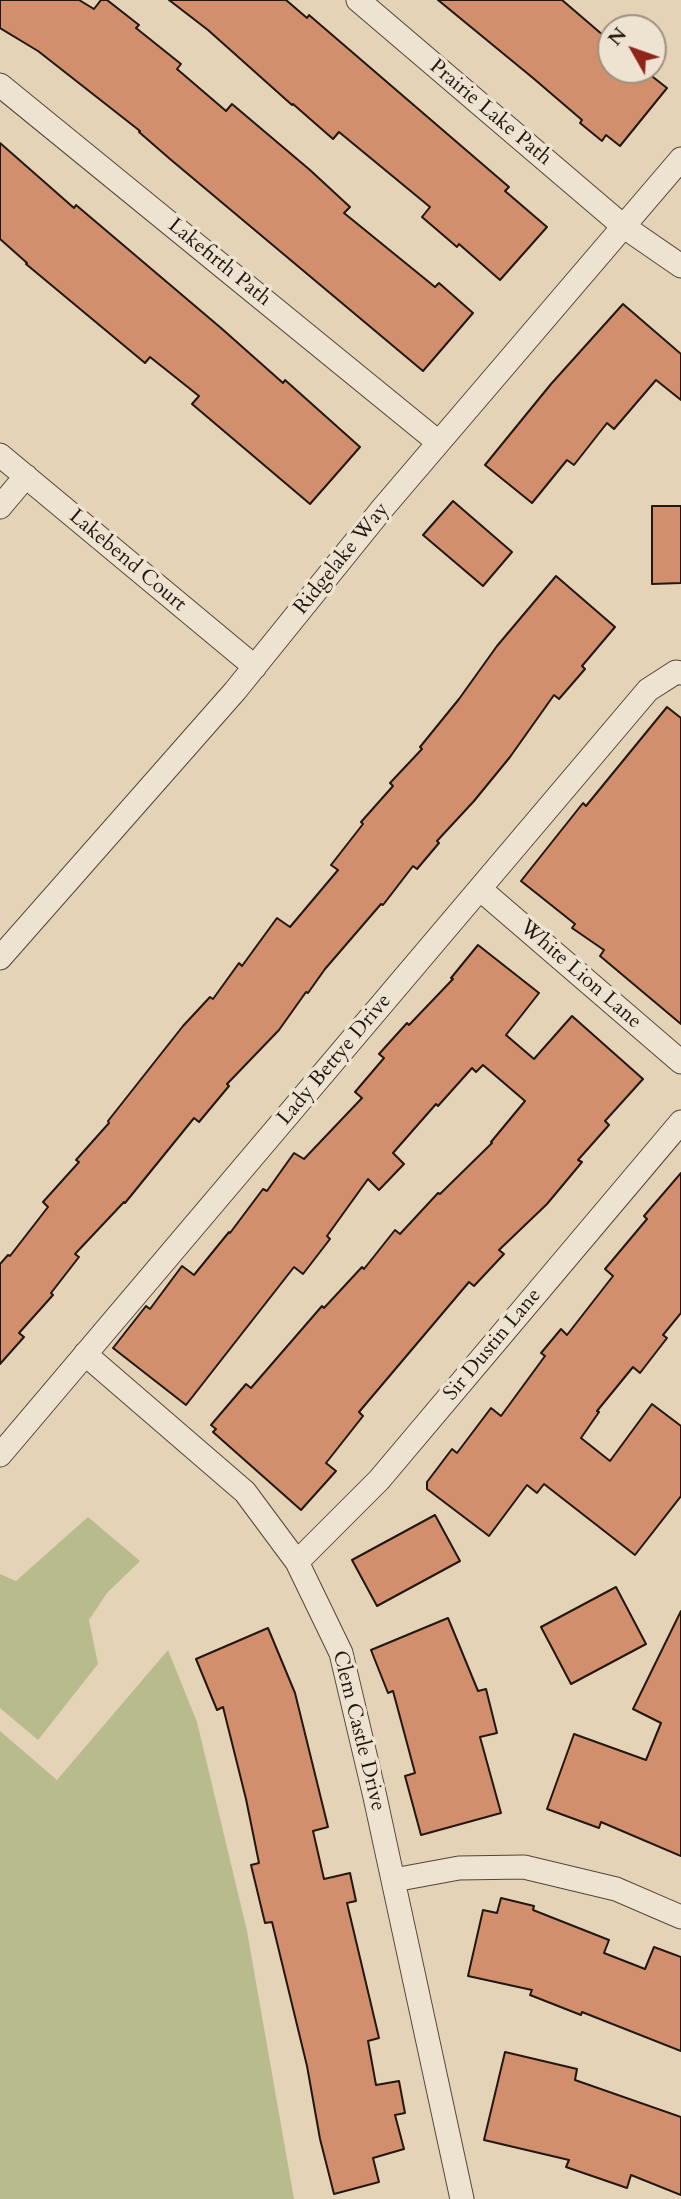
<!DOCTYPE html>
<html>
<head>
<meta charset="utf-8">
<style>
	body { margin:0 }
	#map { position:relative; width:681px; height:2199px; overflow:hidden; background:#e5d3b7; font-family:Cardo,serif }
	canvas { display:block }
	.north { position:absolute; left:597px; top:14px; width:70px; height:70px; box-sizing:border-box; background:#eee2d0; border:2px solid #9c9183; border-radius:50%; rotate:310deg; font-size:19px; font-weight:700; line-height:28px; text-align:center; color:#221710 }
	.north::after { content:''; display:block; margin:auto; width:24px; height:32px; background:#8f2418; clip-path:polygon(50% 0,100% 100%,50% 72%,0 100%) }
</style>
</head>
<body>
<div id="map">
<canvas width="681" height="2199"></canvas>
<div class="north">N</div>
</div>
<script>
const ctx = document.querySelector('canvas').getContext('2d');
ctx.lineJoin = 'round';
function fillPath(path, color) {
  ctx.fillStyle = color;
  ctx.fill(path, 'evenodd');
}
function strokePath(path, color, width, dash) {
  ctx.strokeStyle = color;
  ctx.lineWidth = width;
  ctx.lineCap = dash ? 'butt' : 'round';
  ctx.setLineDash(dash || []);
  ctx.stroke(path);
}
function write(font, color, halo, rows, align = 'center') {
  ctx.font = font + ' Cardo,serif';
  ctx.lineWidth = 7;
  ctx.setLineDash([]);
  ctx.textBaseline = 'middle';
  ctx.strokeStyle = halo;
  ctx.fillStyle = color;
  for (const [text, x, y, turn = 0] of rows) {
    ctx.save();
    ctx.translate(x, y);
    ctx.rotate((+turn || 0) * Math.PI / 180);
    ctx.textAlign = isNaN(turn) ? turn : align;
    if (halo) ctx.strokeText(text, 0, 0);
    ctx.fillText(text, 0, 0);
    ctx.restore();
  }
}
fillPath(new Path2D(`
	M 88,1517 L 140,1561 L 107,1593 L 89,1620 L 98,1664 L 38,1740 L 0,1708 L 0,1574 L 16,1581 Z
	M 168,1650 L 197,1722 L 247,1931 L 294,2199 L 0,2199 L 0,1731 L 57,1780 Z`), '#b8bb8c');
const building = new Path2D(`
	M 0,0 L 79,0 L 94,9 L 101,0 L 107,0 L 139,25 L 136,28 L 181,64 L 177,69 L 226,111 L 232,104 L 310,170 L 350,207 L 344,213 L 435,287 L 439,283 L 473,313 L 423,371 L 170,159 L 139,132 L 140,131 L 38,51 L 0,28 Z
	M 169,0 L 286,0 L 307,18 L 309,15 L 509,187 L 505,191 L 547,227 L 500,280 L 459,244 L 457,247 L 422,217 L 430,207 L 339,132 L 333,139 L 293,104 L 292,105 L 208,30 Z
	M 438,0 L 562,0 L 611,42 L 611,70 L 644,70 L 667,88 L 620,146 L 606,135 L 602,141 L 580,123 L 582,120 L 533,78 Z
	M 0,143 L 74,208 L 76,205 L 221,328 L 283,383 L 285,380 L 360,447 L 310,504 L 192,404 L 199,396 L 150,357 L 145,363 L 26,264 L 27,263 L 0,239 Z
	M 623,304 L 681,354 L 681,400 L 656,380 L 614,429 L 607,423 L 574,465 L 567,460 L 532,503 L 485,465 L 551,384 Z
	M 453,501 L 512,552 L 483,586 L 423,535 Z
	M 652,506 L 681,506 L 681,583 L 652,584 Z
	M 556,576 L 615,627 L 582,666 L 585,669 L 559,699 L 554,695 L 510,757 L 474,801 L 437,841 L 439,843 L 417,869 L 413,866 L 383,905 L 381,904 L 325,969 L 308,993 L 306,992 L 279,1030 L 227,1084 L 229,1086 L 199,1122 L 194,1118 L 125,1203 L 124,1202 L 75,1254 L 79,1257 L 51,1293 L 53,1295 L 19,1333 L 24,1337 L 0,1364 L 0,1264 L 8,1255 L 10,1256 L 48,1207 L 43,1202 L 79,1162 L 76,1160 L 109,1123 L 108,1121 L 183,1026 L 210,997 L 213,999 L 239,963 L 242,966 L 277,918 L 290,927 L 338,870 L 331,865 L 363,824 L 361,822 L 393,786 L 390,783 L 422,749 L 420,747 L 459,699 L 497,646 Z
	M 667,707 L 681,718 L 681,1024 L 600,956 L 604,950 L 572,928 L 575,924 L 521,881 L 583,803 L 586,806 Z
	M 478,945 L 539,993 L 506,1035 L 534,1059 L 572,1016 L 643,1079 L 605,1121 L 609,1125 L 578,1160 L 582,1162 L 547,1204 L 499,1250 L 504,1254 L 474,1286 L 469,1282 L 359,1412 L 363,1416 L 326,1463 L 336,1471 L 301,1510 L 213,1432 L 216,1429 L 211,1425 L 246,1384 L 251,1388 L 322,1306 L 324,1308 L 362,1267 L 364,1269 L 395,1230 L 400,1234 L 438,1193 L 440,1194 L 492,1143 L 491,1142 L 525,1101 L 483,1065 L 476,1072 L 472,1068 L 438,1106 L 436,1104 L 393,1153 L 404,1164 L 379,1190 L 368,1179 L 327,1236 L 330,1239 L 303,1274 L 294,1267 L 186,1405 L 113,1348 L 146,1306 L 150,1309 L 182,1266 L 194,1275 L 229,1232 L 230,1233 L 263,1189 L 267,1191 L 294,1153 L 304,1159 L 362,1098 L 355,1092 L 384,1058 L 379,1054 L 407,1023 L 409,1025 L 453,979 L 451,978 Z
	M 681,1173 L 681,1313 L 663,1335 L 667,1338 L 640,1373 L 633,1367 L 597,1411 L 599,1412 L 581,1438 L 610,1461 L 652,1404 L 681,1426 L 681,1496 L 635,1555 L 544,1484 L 537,1493 L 527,1485 L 489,1536 L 427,1489 L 427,1482 L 452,1449 L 457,1453 L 491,1408 L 501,1416 L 545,1356 L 541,1353 L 561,1329 L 567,1335 L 613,1276 L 605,1269 L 647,1219 L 644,1216 Z
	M 435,1515 L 460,1561 L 377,1606 L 352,1560 Z
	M 616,1587 L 646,1644 L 571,1684 L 541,1627 Z
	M 681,1611 L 681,1856 L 601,1822 L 599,1828 L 547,1809 L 574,1734 L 646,1760 L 661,1723 L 633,1709 Z
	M 448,1618 L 478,1691 L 486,1689 L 497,1733 L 480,1737 L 501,1813 L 421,1835 L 405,1776 L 415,1773 L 393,1691 L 388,1693 L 371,1650 Z
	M 268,1628 L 295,1693 L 328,1827 L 313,1831 L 324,1879 L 350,1873 L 356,1901 L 347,1903 L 379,2038 L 368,2041 L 376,2085 L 399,2081 L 405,2113 L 395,2115 L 404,2149 L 373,2158 L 379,2182 L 334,2194 L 320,2139 L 307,2066 L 272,1922 L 265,1923 L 251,1865 L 259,1863 L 246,1799 L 223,1707 L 217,1710 L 196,1659 Z
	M 501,1898 L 534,1906 L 533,1910 L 609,1940 L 604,1953 L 645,1969 L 654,1947 L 681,1957 L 681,2051 L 582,2012 L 581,2015 L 530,1995 L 532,1990 L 468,1976 L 483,1910 L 497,1913 Z
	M 505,2052 L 577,2069 L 575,2080 L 681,2117 L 681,2195 L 631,2175 L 627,2188 L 566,2167 L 569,2160 L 484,2140 Z`);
fillPath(building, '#d28f6d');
strokePath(building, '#221710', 2);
const minor = new Path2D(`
	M 358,0 L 623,226 L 681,266
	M 0,85 L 438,442
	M 0,455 L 255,667
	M 0,507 L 26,476
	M 480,889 L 681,1062
	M 0,958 L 235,691 L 382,509 L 681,159
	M 85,1354 L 245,1492 L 297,1562 L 341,1653 L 375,1797 L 462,2199
	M 0,1455 L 648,690 L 676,672 L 681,673
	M 297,1562 L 379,1480 L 681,1122
	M 394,1880 L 459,1868 L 524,1867 L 616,1889 L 681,1917`);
strokePath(minor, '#53463a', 25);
strokePath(minor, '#eee2d0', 23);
write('21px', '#221710', '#eee2d0', [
	["Prairie Lake Path",490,113,40],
	["Lakefirth Path",219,263,39],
	["Ridgelake Way",342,559,-51],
	["Lakebend Court",127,561,40],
	["White Lion Lane",580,975,41],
	["Lady Bettye Drive",335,1060,-50],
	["Sir Dustin Lane",493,1345,-50],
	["Clem Castle Drive",358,1731,76]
]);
</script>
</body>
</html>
